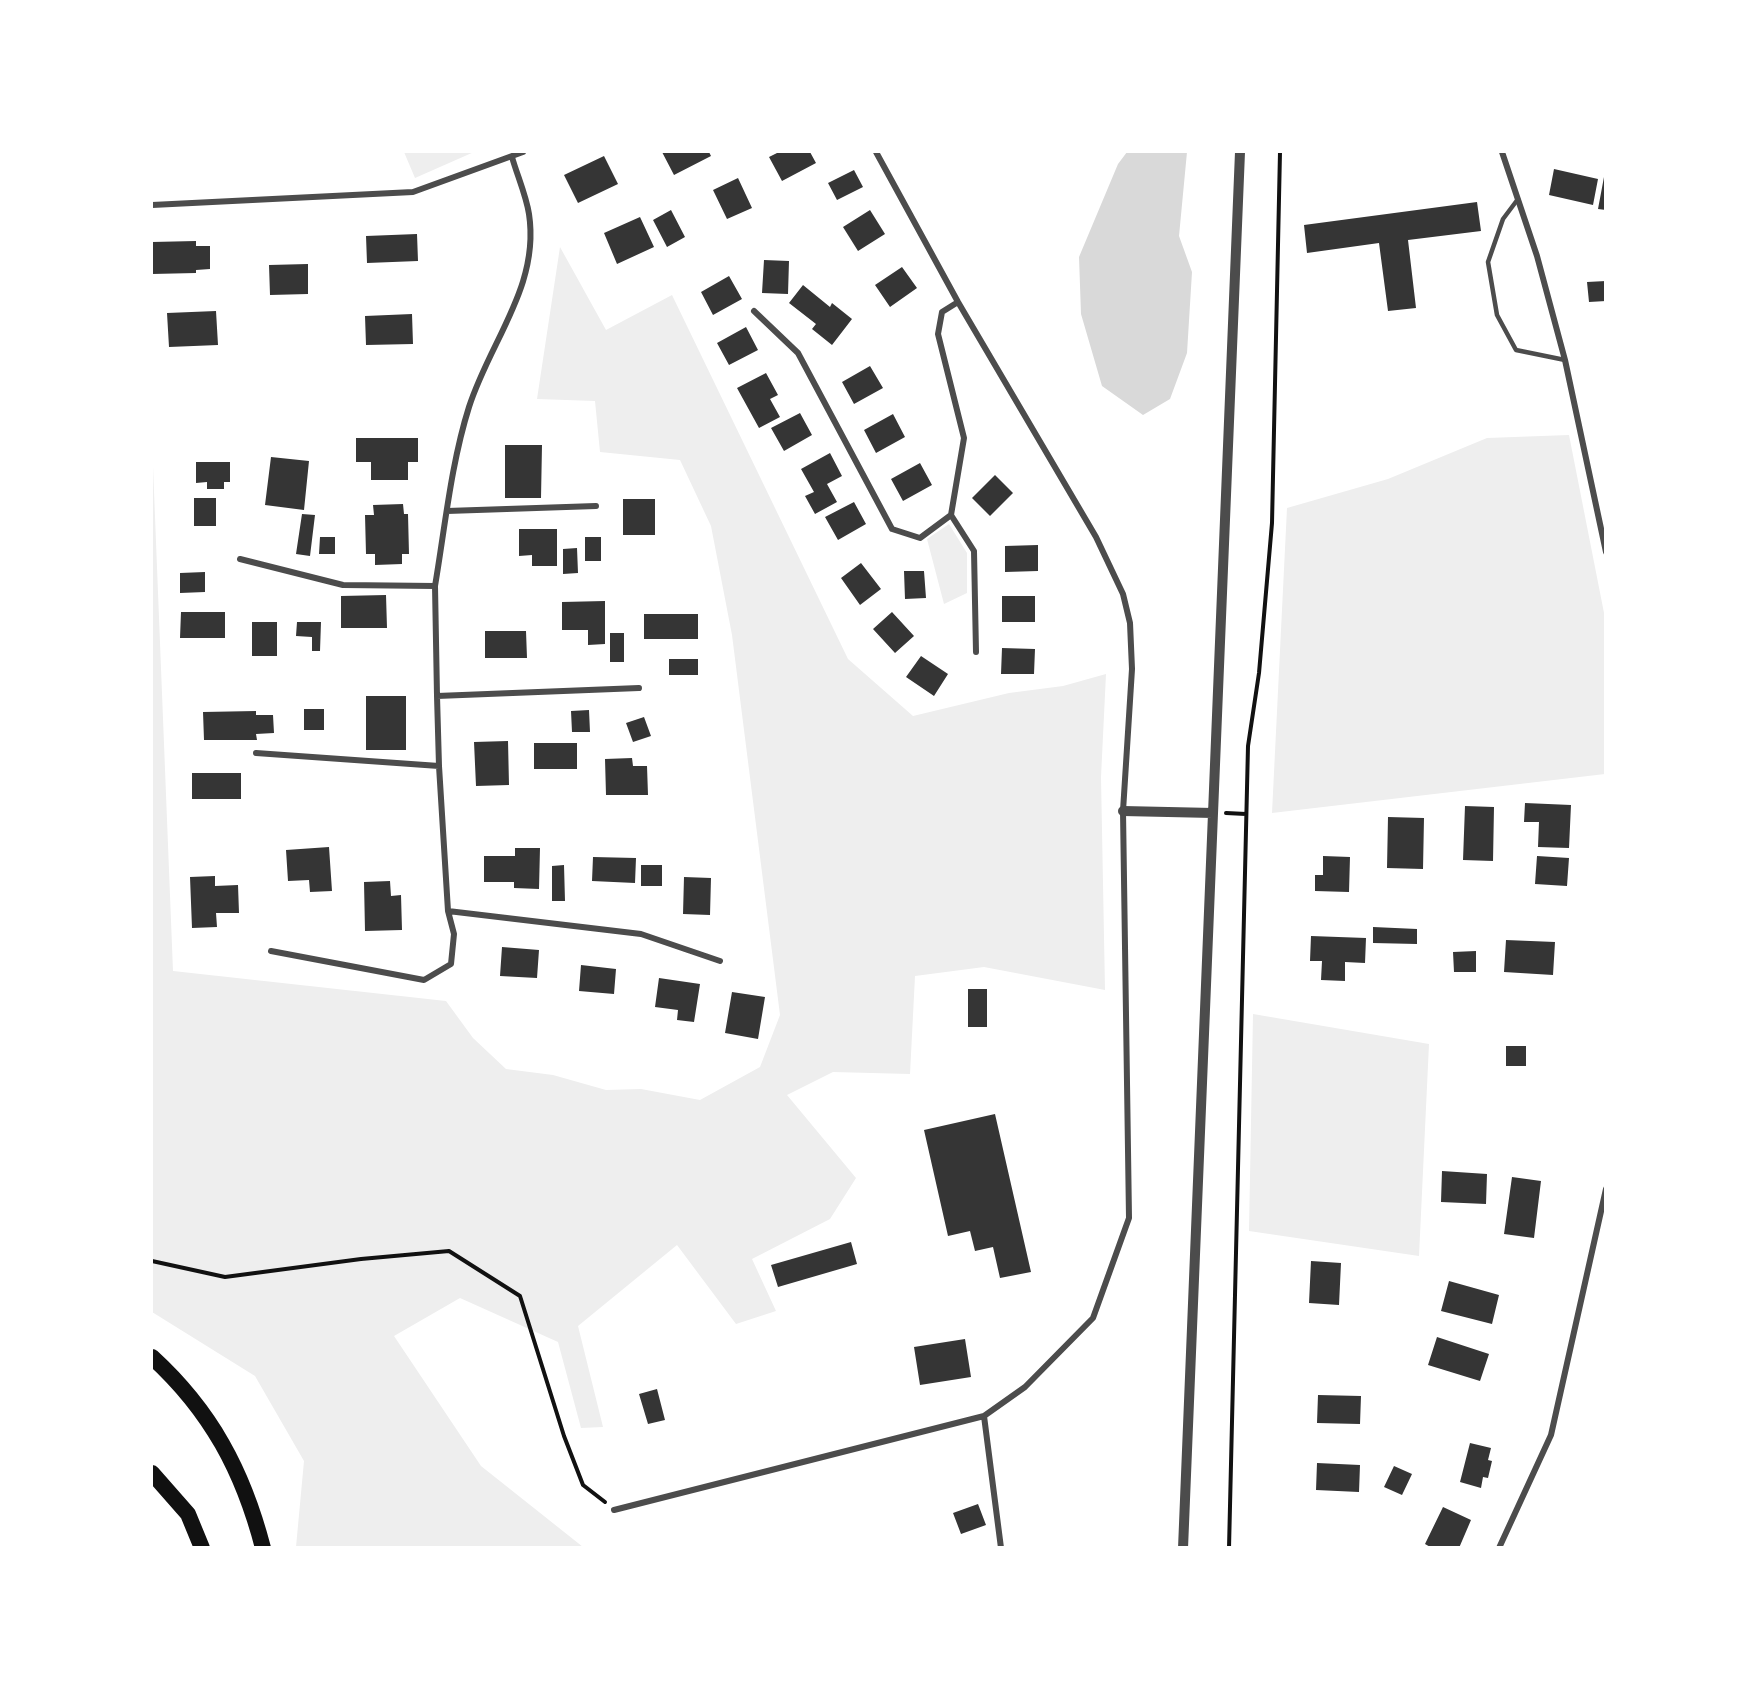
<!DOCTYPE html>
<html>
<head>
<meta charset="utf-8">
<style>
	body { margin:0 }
	#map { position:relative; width:1757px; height:1699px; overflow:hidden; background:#fff; font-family:Poppins,sans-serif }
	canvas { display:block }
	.frame { position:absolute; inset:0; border:153px solid #fff; pointer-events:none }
</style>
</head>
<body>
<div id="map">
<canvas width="1757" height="1699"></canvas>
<div class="frame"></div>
</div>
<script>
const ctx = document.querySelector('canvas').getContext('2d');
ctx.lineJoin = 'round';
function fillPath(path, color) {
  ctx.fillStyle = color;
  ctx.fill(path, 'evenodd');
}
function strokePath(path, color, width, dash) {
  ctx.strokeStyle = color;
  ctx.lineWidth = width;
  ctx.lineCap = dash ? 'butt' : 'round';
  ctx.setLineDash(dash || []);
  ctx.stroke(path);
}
fillPath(new Path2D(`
	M 404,152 L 474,152 L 415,178 Z
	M 560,247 L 606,330 L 672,295 L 848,659 L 913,716 L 1009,693 L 1063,686 L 1106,674 L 1101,777 L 1105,990 L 984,967 L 915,976 L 910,1074 L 833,1072 L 787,1095 L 856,1178 L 830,1219 L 752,1259 L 776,1311 L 736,1324 L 677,1245 L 578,1326 L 603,1427 L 581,1428 L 558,1342 L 460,1298 L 394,1336 L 481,1466 L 583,1547 L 296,1547 L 304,1461 L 255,1376 L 152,1312 L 152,441 L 173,971 L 446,1001 L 473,1038 L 506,1069 L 553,1075 L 606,1090 L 641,1089 L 700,1100 L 760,1067 L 780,1015 L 732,635 L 711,526 L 680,460 L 600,452 L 595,401 L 537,399 Z
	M 1569,435 L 1605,618 L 1605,774 L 1272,813 L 1287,508 L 1388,479 L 1487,438 Z
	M 949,524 L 967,553 L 967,593 L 944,604 L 927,539 Z
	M 1253,1014 L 1429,1044 L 1419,1256 L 1249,1231 Z`), '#eee');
fillPath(new Path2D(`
	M 1127,152 L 1187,152 L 1179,236 L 1192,272 L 1187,353 L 1170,399 L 1143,415 L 1102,386 L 1081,314 L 1079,257 L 1118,164 Z`), '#d9d9d9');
fillPath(new Path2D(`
	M 662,152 L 709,152 L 711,156 L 674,175 Z
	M 779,152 L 810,152 L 816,163 L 782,181 L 769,157 Z
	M 604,156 L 618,184 L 578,203 L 564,175 Z
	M 1554,169 L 1598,179 L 1593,205 L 1549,195 Z
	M 854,170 L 863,187 L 837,200 L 828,183 Z
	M 1604,177 L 1606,177 L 1606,210 L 1598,209 Z
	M 738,178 L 752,208 L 727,219 L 713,190 Z
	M 1477,202 L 1481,231 L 1408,240 L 1416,308 L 1388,311 L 1379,243 L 1307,253 L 1304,225 Z
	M 671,210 L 685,237 L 667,247 L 653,220 Z
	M 870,210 L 885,234 L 858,251 L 843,227 Z
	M 640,217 L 654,247 L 617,264 L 604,233 Z
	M 417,234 L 418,261 L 367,263 L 366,236 Z
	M 196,241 L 196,246 L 210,246 L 210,269 L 196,270 L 196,273 L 152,274 L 152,242 Z
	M 764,260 L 789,261 L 788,294 L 762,293 Z
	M 308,264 L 308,294 L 270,295 L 269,265 Z
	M 902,267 L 917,288 L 890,307 L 875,285 Z
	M 729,276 L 742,299 L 713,315 L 701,292 Z
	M 1606,281 L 1606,301 L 1589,302 L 1587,282 Z
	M 803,285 L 830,307 L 832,303 L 852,319 L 832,345 L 812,329 L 816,324 L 789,303 Z
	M 216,311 L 218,345 L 169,347 L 167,313 Z
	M 412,314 L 413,344 L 366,345 L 365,316 Z
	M 746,327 L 758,350 L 729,365 L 717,343 Z
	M 870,366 L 883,388 L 854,404 L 842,382 Z
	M 766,373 L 778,395 L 770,399 L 780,417 L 759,428 L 737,388 Z
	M 800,413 L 812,435 L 784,451 L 771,428 Z
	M 893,414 L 905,437 L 876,453 L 864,430 Z
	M 356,438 L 418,438 L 418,462 L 408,462 L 408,480 L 371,480 L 371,462 L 356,462 Z
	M 505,445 L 542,445 L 541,498 L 505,498 Z
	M 830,453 L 842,476 L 827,484 L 837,502 L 815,514 L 805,496 L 814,492 L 801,469 Z
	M 271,457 L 309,461 L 304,510 L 265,505 Z
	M 196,462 L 230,462 L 230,482 L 224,482 L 224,489 L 207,489 L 207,482 L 196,483 Z
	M 920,463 L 932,485 L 903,501 L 891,479 Z
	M 995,475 L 1013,493 L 990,516 L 972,498 Z
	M 194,498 L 216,498 L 216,526 L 194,526 Z
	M 623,499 L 655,499 L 655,535 L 623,535 Z
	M 854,502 L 866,524 L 838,540 L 825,517 Z
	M 403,504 L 404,514 L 408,514 L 409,554 L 402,554 L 402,564 L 375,565 L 375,554 L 366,554 L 365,515 L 374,515 L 373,505 Z
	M 302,514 L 315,515 L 310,556 L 296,554 Z
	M 519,529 L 557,529 L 557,566 L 532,566 L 532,555 L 519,556 Z
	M 320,537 L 335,537 L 335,554 L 319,554 Z
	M 585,537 L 601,537 L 601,561 L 585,561 Z
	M 1038,545 L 1038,571 L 1005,572 L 1005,546 Z
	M 577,548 L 578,573 L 563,574 L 563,549 Z
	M 861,563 L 881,589 L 860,605 L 841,578 Z
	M 904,571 L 924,571 L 926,598 L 905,599 Z
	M 205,572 L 205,592 L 180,593 L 180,573 Z
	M 386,595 L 387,628 L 341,628 L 341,596 Z
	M 1002,596 L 1035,596 L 1035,622 L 1002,622 Z
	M 605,601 L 605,644 L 588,645 L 588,630 L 562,630 L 562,602 Z
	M 181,612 L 225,612 L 225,638 L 180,638 Z
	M 892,612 L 914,636 L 895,653 L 873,629 Z
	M 644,614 L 698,614 L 698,639 L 644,639 Z
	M 252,622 L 277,622 L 277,656 L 252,656 Z
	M 297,622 L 321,622 L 320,651 L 312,651 L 312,637 L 296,636 Z
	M 485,631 L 526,631 L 527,658 L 485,658 Z
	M 610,633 L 624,633 L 624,662 L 610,662 Z
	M 1002,648 L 1035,649 L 1034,674 L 1001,674 Z
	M 921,656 L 948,674 L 934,696 L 906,677 Z
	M 669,659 L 698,659 L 698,675 L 669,675 Z
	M 366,696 L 406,696 L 406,750 L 366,750 Z
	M 304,709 L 324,709 L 324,730 L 304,730 Z
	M 589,710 L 590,732 L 572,732 L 571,711 Z
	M 256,711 L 256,715 L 273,715 L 274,733 L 256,734 L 257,740 L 204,740 L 203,712 Z
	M 644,717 L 651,736 L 633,742 L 626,723 Z
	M 508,741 L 509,785 L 476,786 L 474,742 Z
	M 534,743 L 577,743 L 577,769 L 534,769 Z
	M 632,758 L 633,766 L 647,766 L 648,795 L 606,795 L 605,759 Z
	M 192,773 L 241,773 L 241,799 L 192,799 Z
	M 1525,803 L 1571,805 L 1569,848 L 1538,847 L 1539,822 L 1524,822 Z
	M 1465,806 L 1494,807 L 1493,861 L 1463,860 Z
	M 1388,817 L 1424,818 L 1423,869 L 1387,868 Z
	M 329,847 L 332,891 L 310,892 L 309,880 L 288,881 L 286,850 Z
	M 515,848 L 540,848 L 539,889 L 514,888 L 514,882 L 484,882 L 484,856 L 515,856 Z
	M 1323,856 L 1350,857 L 1349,892 L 1315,891 L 1315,875 L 1323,875 Z
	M 1537,856 L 1569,858 L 1567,886 L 1535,884 Z
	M 593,857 L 636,858 L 635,883 L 592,881 Z
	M 564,865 L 565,901 L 552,901 L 552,866 Z
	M 641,865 L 662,865 L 662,886 L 641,886 Z
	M 215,876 L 215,886 L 238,885 L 239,913 L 216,913 L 217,927 L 192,928 L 190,877 Z
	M 684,877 L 711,878 L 710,915 L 683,914 Z
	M 390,881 L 391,896 L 401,895 L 402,930 L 365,931 L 364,882 Z
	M 1373,927 L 1417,929 L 1417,944 L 1373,943 Z
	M 1311,936 L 1366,938 L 1365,963 L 1345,962 L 1345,981 L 1321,980 L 1322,961 L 1310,961 Z
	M 1506,940 L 1555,942 L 1553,975 L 1504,972 Z
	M 502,947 L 539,950 L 537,978 L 500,976 Z
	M 1476,951 L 1476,972 L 1454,972 L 1453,952 Z
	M 581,965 L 616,969 L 614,994 L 579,991 Z
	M 659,978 L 700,984 L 694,1022 L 677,1020 L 678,1010 L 655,1007 Z
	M 968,989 L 987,989 L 987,1027 L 968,1027 Z
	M 732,992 L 765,997 L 758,1039 L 725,1033 Z
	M 1506,1046 L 1526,1046 L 1526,1066 L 1506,1066 Z
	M 995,1114 L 1031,1272 L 1000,1278 L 993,1247 L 975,1251 L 970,1231 L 948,1236 L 924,1130 Z
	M 1442,1171 L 1487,1174 L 1486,1204 L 1441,1202 Z
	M 1512,1177 L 1541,1181 L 1534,1238 L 1504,1234 Z
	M 851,1242 L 857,1264 L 778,1287 L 771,1265 Z
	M 1311,1261 L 1341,1263 L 1339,1305 L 1309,1303 Z
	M 1449,1281 L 1499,1295 L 1492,1324 L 1441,1311 Z
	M 1437,1337 L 1489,1354 L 1480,1381 L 1428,1365 Z
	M 965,1339 L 971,1377 L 920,1385 L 914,1347 Z
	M 657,1389 L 665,1420 L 648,1424 L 639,1394 Z
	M 1318,1395 L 1361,1396 L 1360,1424 L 1317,1423 Z
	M 1470,1443 L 1491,1448 L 1488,1460 L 1492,1461 L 1488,1478 L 1483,1477 L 1481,1488 L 1460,1482 Z
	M 1317,1463 L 1360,1465 L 1359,1492 L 1316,1490 Z
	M 1394,1466 L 1412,1474 L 1402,1495 L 1384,1487 Z
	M 978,1504 L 986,1525 L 961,1534 L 953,1513 Z
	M 1443,1507 L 1471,1520 L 1459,1548 L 1432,1548 L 1425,1544 Z`), '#353535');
strokePath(new Path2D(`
	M 1226,813 L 1246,814
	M 152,1261 L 225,1277 L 361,1259 L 449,1251 L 520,1296 L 564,1436 L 583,1485 L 605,1502
	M 1229,1548 L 1248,746 L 1259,673 L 1272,523 L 1280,152`), '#111', 4);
strokePath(new Path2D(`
	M 1518,199 L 1503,219 L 1488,262 L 1497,315 L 1516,350 L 1565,360`), '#4c4c4c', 4.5);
strokePath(new Path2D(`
	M 1502,152 L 1537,256 L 1565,360 L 1606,552
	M 152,205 L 413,192 L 523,152
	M 754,311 L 798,353 L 892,529 L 920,538 L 951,515 L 974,551 L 976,652
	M 447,511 L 596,506
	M 951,515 L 964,438 L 938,334 L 942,312 L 958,302
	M 240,559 L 343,585 L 435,586 L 437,696
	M 435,586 C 445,527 451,464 469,407 C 490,341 540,286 529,214 C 526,195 517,175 512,157
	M 256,753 L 439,766 L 448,911
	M 439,766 L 437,696 L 639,688
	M 271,951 L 424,980 L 451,964 L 454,934 L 448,911 L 641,934 L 720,961
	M 984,1416 L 1001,1548
	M 614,1510 L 984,1416 L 1025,1387 L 1093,1318 L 1129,1218 L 1123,811 L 1132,669 L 1130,623 L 1123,594 L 1096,537 L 958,302 L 876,152
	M 1499,1548 L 1551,1435 L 1606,1189`), '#4c4c4c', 6);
strokePath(new Path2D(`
	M 1123,811 L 1213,813
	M 1183,1548 L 1240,152`), '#4c4c4c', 10);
strokePath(new Path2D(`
	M 152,1357 C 211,1411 243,1471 263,1548
	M 152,1473 L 188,1514 L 202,1548`), '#111', 16);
</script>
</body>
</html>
